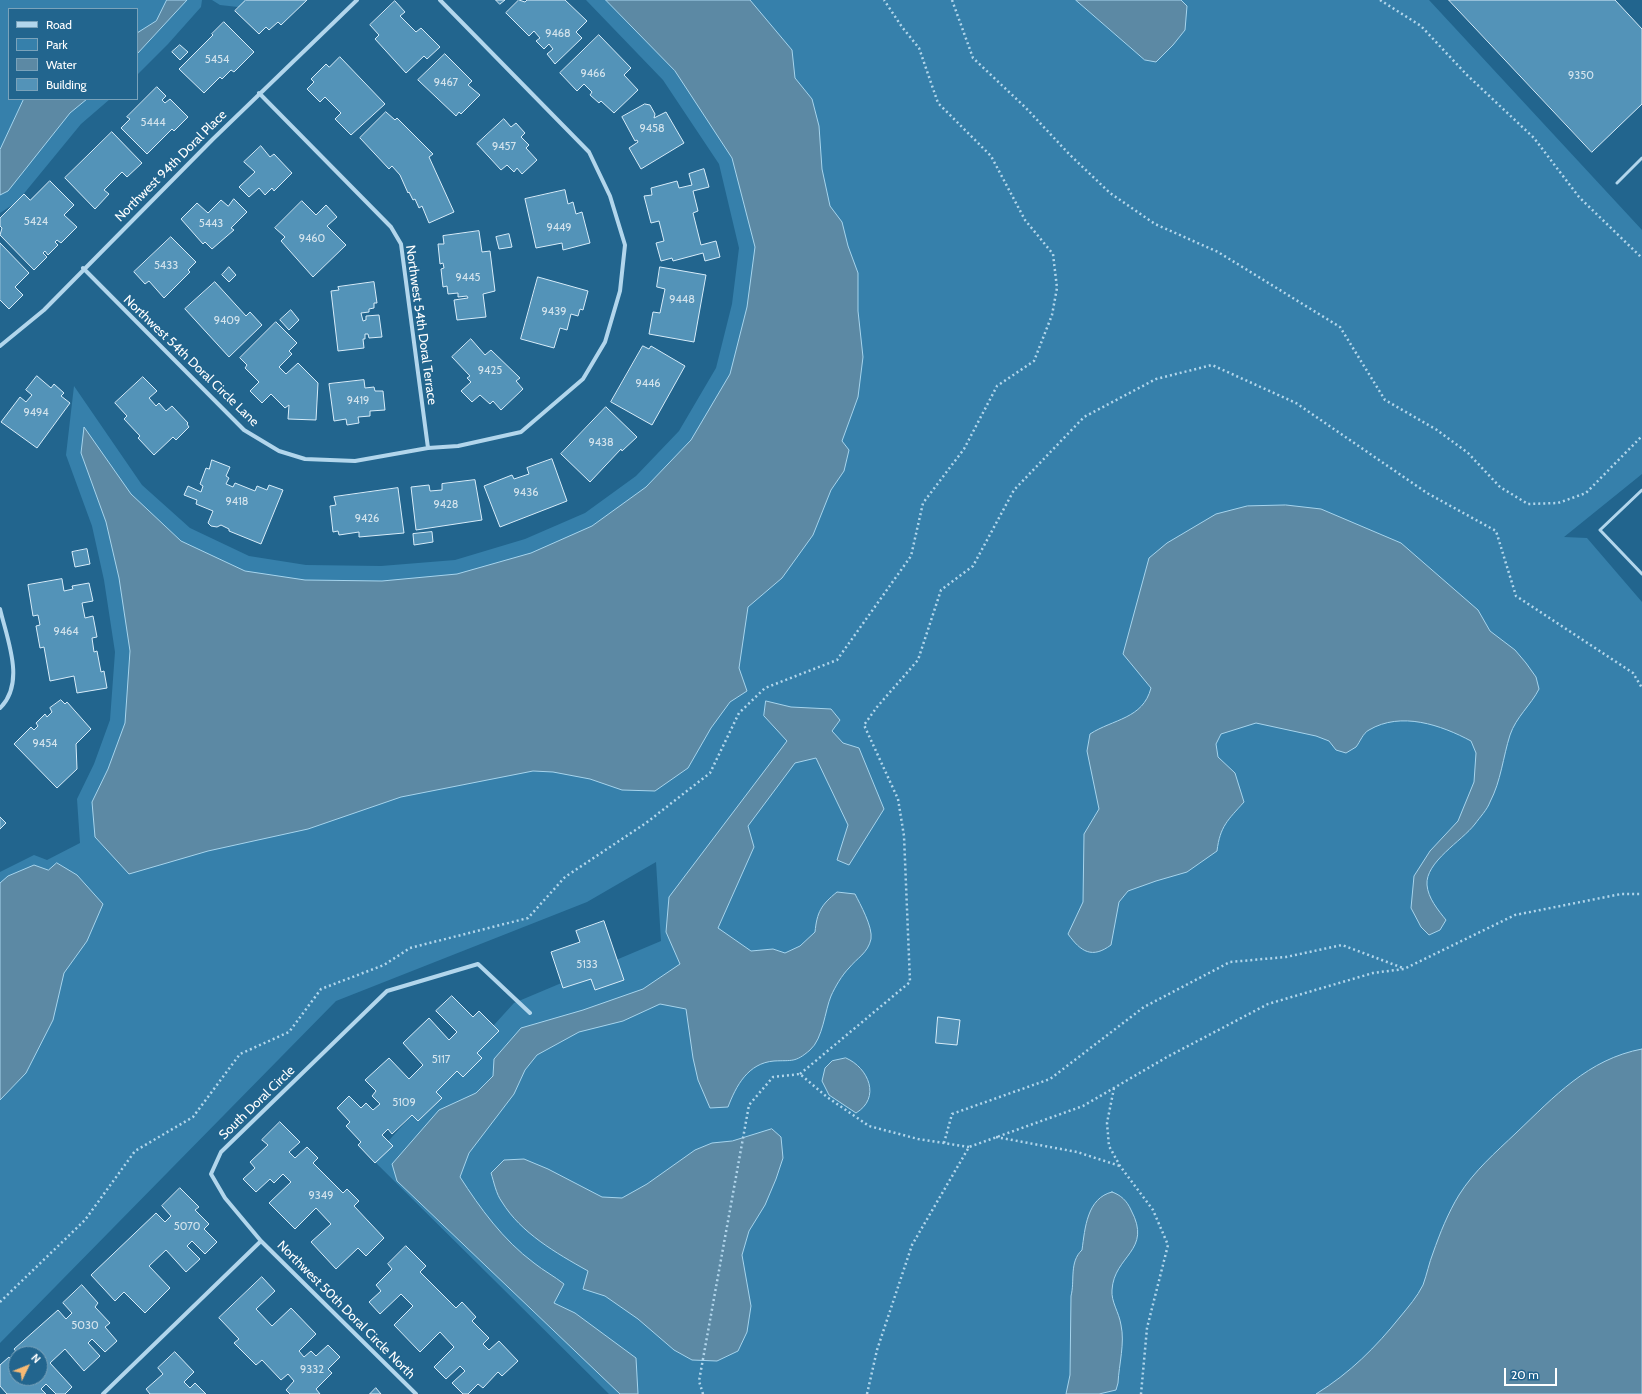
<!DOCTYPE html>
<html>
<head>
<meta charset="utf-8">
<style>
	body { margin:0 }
	#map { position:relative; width:1642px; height:1394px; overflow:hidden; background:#22658e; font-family:Cabin,sans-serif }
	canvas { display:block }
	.legend { position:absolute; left:8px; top:8px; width:130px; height:92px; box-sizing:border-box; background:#22658e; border:1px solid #7aa3bb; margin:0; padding:5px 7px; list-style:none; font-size:12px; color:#fff }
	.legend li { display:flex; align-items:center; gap:8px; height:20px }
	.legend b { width:20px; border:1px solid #7aa3bb }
	.north { position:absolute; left:8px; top:1346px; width:40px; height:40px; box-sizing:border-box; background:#22658e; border:1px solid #7aa3bb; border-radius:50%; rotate:47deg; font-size:11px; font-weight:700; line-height:16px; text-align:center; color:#fff }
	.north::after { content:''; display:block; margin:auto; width:14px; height:18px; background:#f7ba74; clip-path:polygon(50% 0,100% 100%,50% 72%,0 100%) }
	.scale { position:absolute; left:1504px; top:1368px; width:53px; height:18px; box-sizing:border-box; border:2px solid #fff; border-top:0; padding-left:5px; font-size:12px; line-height:14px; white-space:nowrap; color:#fff; -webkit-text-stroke:3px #22658e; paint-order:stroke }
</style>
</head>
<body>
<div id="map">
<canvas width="1642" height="1394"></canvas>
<ul class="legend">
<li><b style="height:5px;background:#b2d6ec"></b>Road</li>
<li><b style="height:11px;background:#3680ab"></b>Park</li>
<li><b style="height:11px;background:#5c89a4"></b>Water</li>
<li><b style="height:11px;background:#5393b8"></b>Building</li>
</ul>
<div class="north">N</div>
<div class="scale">20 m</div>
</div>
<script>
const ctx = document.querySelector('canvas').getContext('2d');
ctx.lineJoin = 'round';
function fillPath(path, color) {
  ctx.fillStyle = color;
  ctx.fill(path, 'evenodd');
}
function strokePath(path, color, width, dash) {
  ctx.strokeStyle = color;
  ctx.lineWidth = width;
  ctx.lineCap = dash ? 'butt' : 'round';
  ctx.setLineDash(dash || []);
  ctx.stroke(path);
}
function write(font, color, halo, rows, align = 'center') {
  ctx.font = font + ' Cabin,sans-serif';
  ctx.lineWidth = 3;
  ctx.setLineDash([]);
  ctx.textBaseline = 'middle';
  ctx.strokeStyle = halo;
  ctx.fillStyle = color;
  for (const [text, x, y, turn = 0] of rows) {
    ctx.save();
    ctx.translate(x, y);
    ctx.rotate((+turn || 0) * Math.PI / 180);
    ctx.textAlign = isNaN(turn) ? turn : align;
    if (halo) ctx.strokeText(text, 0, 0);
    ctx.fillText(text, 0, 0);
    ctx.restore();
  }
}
fillPath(new Path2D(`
	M 0,0 L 202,0 L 201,7 L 168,44 L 137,75 L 137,9 L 9,9 L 9,99 L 110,99 L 81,124 L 17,202 L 0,213 Z
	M 212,0 L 249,0 L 247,8 L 220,5 Z
	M 586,0 L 1429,0 L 1642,230 L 1642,474 L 1564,537 L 1587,538 L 1642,602 L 1642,1394 L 609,1394 L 372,1159 L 514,1003 L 661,941 L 656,862 L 587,902 L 336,1001 L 0,1343 L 0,872 L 34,855 L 47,860 L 80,843 L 77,799 L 94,764 L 110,720 L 115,652 L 104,580 L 92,526 L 66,455 L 74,386 L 142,485 L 190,528 L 249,556 L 306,565 L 381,566 L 455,560 L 525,539 L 585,513 L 636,476 L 679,431 L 716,368 L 732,304 L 739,248 L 719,164 L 663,80 Z`), '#3680ab');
const water = new Path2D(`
	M 167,0 L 187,0 L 137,54 L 137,33 L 156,21 Z
	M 606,0 L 750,0 L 792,50 L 795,78 L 812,99 L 819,126 L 822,169 L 830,206 L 842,222 L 848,246 L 858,273 L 858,311 L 863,357 L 858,397 L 842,441 L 849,450 L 844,471 L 831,490 L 813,535 L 782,578 L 748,607 L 739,668 L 747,691 L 730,702 L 711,728 L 688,768 L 655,791 L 622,790 L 590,779 L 553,772 L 533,771 L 401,797 L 308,829 L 208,851 L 129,874 L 95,837 L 92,802 L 108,769 L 125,723 L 130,651 L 119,578 L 106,522 L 81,453 L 84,427 L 131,494 L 181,541 L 245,571 L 305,580 L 382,581 L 457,574 L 531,553 L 592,526 L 646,487 L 691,440 L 730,374 L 747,307 L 755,247 L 732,158 L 675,71 Z
	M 1076,0 L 1181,0 L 1187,6 L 1185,30 L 1173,45 L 1156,62 L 1145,60 Z
	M 24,99 L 87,99 L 70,113 L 8,191 L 0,195 L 0,150 Z
	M 1286,505 L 1321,509 L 1401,543 L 1478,610 L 1490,631 L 1515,650 L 1526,663 L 1536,677 L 1539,689 C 1531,705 1516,717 1510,735 C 1503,757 1501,781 1490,802 C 1487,810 1480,817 1475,824 C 1462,841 1425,862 1427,885 C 1428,898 1438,910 1446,920 L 1440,930 L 1429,935 L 1421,927 L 1411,908 L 1414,876 L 1430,851 L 1458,821 L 1474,782 L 1476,753 L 1471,741 C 1441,725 1401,711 1369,730 C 1363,733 1360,742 1356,747 C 1353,749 1349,751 1346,753 L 1336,750 L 1329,741 L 1316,736 L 1256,723 L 1221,734 L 1216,744 L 1218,757 L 1235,773 L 1244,802 C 1228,820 1220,826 1217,851 L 1187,872 L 1156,881 L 1128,891 L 1119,902 L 1111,945 C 1092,959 1081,952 1068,934 L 1083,902 L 1084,834 L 1099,809 L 1087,751 L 1090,734 C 1113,719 1143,719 1151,688 L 1123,654 L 1149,558 L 1167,543 L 1216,514 L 1247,506 Z
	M 766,701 L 791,707 L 831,709 L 840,720 L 832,731 L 843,743 L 859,748 L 884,809 L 849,865 L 837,860 L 848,825 L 816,758 L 795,763 L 748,826 L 754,847 L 718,928 L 751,951 L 773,949 L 785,953 L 800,946 L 815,932 C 817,912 821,905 837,892 L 855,894 C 860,904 873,927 871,939 C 868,953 857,958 849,968 C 842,975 835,987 831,996 C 825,1010 823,1039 810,1050 C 795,1063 792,1060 774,1061 C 748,1063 736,1086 728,1107 L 710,1108 L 698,1080 L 693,1058 L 686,1009 L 660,1004 L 623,1021 L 579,1032 L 537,1055 L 525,1070 L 514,1094 L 469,1153 L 460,1177 C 480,1208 503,1240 534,1263 C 544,1271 554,1276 564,1284 L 554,1303 L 575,1313 L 636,1358 L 638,1394 L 620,1394 L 397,1181 L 392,1164 L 439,1110 L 476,1093 L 493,1076 L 494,1059 L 521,1028 L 583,1010 L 643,989 L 680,964 L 666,932 L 669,897 L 787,741 L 764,716 Z
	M 57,863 L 77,875 L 103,904 L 87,941 L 64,973 L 53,1020 L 26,1073 L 0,1100 L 0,883 L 8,876 L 34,865 L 48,870 Z
	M 1642,1049 L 1642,1394 L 1316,1394 C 1350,1373 1376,1347 1400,1317 C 1409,1306 1417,1297 1423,1285 C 1427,1274 1429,1263 1433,1253 C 1440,1233 1448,1213 1459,1195 C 1474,1171 1496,1152 1516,1133 C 1554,1097 1588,1059 1642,1049 Z
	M 846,1058 C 869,1068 881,1098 856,1113 L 829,1095 L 822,1081 L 825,1068 L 832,1061 Z
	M 772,1129 L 781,1137 L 783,1158 L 776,1179 L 765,1205 L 749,1231 L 742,1255 L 751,1306 L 747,1332 L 738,1351 L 717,1361 L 692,1360 L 674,1350 L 638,1319 L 605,1296 L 583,1289 L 588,1271 C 556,1253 521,1233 502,1202 C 496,1194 494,1182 491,1173 L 504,1160 L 524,1159 L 548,1169 L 602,1197 L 622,1198 L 647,1184 L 695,1150 L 712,1143 L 732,1141 Z
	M 1112,1192 C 1121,1195 1127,1201 1131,1210 C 1153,1251 1114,1255 1112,1290 C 1111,1302 1119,1312 1121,1325 C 1125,1343 1119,1364 1118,1383 L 1116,1390 L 1099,1394 L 1066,1394 L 1070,1375 L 1071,1296 C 1075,1281 1069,1262 1082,1250 C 1085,1228 1087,1198 1112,1192 Z`);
fillPath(water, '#5c89a4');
strokePath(water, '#a6d4ed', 1);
const building = new Path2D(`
	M 246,0 L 307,0 L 281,25 L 278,22 L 269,30 L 266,27 L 259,34 L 235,11 Z
	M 496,0 L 505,0 L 500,4 Z
	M 519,0 L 525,2 L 527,0 L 565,0 L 587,21 L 576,32 L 582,38 L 555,64 L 547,54 L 553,49 L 549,44 L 544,49 L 536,41 L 540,38 L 534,31 L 529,36 L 506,13 Z
	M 1449,0 L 1615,0 L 1642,29 L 1642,104 L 1592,152 Z
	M 395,1 L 405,12 L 400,16 L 416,32 L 421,28 L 440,47 L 427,59 L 424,56 L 406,73 L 375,39 L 379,35 L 370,25 Z
	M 224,22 L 254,52 L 234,72 L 231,70 L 222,79 L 220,77 L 204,93 L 179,69 L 213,35 L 212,34 Z
	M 599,35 L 631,68 L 624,75 L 638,90 L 614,113 L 601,101 L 599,103 L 590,95 L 592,92 L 584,84 L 577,91 L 560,73 Z
	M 180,45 L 188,52 L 180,60 L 172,52 Z
	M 445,54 L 472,81 L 468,85 L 480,95 L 461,114 L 459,112 L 456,116 L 418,80 Z
	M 340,57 L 385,104 L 351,135 L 335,119 L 341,113 L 325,97 L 320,102 L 307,89 L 314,82 L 311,79 L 326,64 L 329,67 Z
	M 157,87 L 166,96 L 162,100 L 165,103 L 170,99 L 188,117 L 174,131 L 172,129 L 147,154 L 121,128 L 130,119 L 127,117 Z
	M 645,104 L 650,105 L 655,114 L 654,118 L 666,112 L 684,143 L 641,169 L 629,148 L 638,142 L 637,140 L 635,141 L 622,117 Z
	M 386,112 L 395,120 L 397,118 L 433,154 L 429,157 L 454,212 L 429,223 L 422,206 L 419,208 L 415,199 L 413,200 L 409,192 L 408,193 L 400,175 L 392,166 L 389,169 L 360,138 Z
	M 504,119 L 511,127 L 516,123 L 525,133 L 521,137 L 529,145 L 526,148 L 537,160 L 522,174 L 517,168 L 514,172 L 507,165 L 501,170 L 477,144 Z
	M 112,132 L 142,163 L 127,177 L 122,172 L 104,190 L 109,194 L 95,209 L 65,178 Z
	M 261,146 L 270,157 L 274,154 L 292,173 L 274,191 L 272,188 L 265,195 L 259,188 L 249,197 L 239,187 L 255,172 L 244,162 Z
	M 704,169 L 709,187 L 693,191 L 698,211 L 693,213 L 701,245 L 716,241 L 720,257 L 705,261 L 703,253 L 673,261 L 672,258 L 661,261 L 656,243 L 664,241 L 659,221 L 651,223 L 644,196 L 652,195 L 651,188 L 677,181 L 679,188 L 692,185 L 689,174 Z
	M 50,181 L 74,205 L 64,215 L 77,227 L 61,243 L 57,240 L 55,242 L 58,245 L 48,255 L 45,251 L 43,253 L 47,257 L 34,270 L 0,235 L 2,228 L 0,226 L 0,218 L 24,194 L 30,200 Z
	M 565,190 L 568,204 L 573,202 L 576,214 L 582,212 L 590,243 L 563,250 L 562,243 L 536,248 L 525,199 Z
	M 234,199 L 247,212 L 231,228 L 234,230 L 212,249 L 205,242 L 203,244 L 181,219 L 197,203 L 208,213 L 221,200 L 228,206 Z
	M 302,201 L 316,215 L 326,205 L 337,217 L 327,226 L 346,245 L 313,277 L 281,241 L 285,237 L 275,228 Z
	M 479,231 L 482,252 L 490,251 L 495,291 L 483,294 L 486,317 L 457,320 L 454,300 L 468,298 L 467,296 L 458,297 L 458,293 L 448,294 L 447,286 L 443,287 L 441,269 L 444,268 L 443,263 L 440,264 L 438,244 L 444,244 L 443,236 Z
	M 509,234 L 512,247 L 499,249 L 496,237 Z
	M 171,237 L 196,262 L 188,270 L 190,272 L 164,298 L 149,281 L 145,284 L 134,272 Z
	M 0,243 L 29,273 L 15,287 L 23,295 L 9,309 L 0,300 Z
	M 229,267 L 236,275 L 229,282 L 222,275 Z
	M 660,267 L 706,275 L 694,342 L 649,334 L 653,312 L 660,313 L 665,289 L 657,287 Z
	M 538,277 L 588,291 L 583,310 L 580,309 L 578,316 L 571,314 L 567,330 L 560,328 L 554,348 L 521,339 Z
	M 215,282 L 246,316 L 250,312 L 262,325 L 229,357 L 185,309 Z
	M 374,282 L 377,303 L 374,303 L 374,308 L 369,309 L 369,312 L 361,313 L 363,321 L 366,320 L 366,316 L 379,315 L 382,337 L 369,338 L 368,334 L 365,334 L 365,339 L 363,339 L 364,348 L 338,351 L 331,291 L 339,290 L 338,287 Z
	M 291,310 L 299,320 L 289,330 L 280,320 Z
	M 276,322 L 297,343 L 289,351 L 292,354 L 279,367 L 286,374 L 298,363 L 318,383 L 316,420 L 288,419 L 289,405 L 285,408 L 271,394 L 262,403 L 250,391 L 259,382 L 245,368 L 247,365 L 240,358 Z
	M 471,339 L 485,355 L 491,350 L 520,378 L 516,381 L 523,389 L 501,410 L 493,401 L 490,404 L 480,395 L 472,402 L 461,391 L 471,382 L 467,378 L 470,376 L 452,357 Z
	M 643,346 L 649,349 L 651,346 L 685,366 L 652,425 L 611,402 Z
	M 37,376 L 51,388 L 54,384 L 64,393 L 61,396 L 70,403 L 37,448 L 1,422 L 20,397 L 26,402 L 32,395 L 26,390 Z
	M 143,377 L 157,391 L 149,398 L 156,406 L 159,403 L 166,411 L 172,406 L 188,423 L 187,424 L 189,427 L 176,440 L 173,437 L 154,455 L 138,438 L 140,436 L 124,419 L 127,416 L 115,403 Z
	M 364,380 L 365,388 L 374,387 L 375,391 L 383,391 L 385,410 L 370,411 L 370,416 L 358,417 L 359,423 L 347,425 L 346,419 L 334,421 L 329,384 Z
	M 606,407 L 637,437 L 622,451 L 621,449 L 590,482 L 561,454 Z
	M 552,459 L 567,501 L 500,527 L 484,486 L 512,475 L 514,479 L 529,474 L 527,468 Z
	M 212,460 L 230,467 L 226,476 L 229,478 L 226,484 L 233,487 L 235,483 L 255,491 L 257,486 L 267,490 L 269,485 L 283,490 L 261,544 L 229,531 L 229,529 L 221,525 L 217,527 L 211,526 L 208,523 L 213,511 L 196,504 L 197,500 L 184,495 L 188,486 L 201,492 L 203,486 L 200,484 L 206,468 L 209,469 Z
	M 475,480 L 482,520 L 416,530 L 411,487 L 429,485 L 430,491 L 442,490 L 442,484 Z
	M 398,488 L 404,533 L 359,537 L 359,532 L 339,535 L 338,531 L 333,532 L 330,506 L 336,505 L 334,497 Z
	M 432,532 L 433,542 L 414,545 L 413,534 Z
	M 87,549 L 90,564 L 75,567 L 72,552 Z
	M 62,579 L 64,591 L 73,589 L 72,586 L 89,583 L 93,601 L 82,603 L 85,618 L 93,616 L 97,637 L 92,638 L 94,652 L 97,651 L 101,672 L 104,671 L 107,688 L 77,693 L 74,676 L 50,681 L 44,647 L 40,648 L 36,626 L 40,625 L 38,615 L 33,616 L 28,585 Z
	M 61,700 L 65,704 L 67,702 L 91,729 L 76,744 L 77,769 L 57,788 L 14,744 L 31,727 L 34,730 L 38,726 L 36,723 L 45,714 L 47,717 L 52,712 L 50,708 Z
	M 0,817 L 6,823 L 0,829 Z
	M 604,921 L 624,980 L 595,990 L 591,979 L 563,988 L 551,952 L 580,942 L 576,931 Z
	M 452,996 L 473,1017 L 479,1011 L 499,1031 L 477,1053 L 482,1058 L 463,1077 L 457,1071 L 436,1092 L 442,1098 L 418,1121 L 412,1115 L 392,1134 L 388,1129 L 382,1135 L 393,1146 L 375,1163 L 358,1145 L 361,1142 L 346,1126 L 350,1122 L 337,1108 L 349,1096 L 361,1108 L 366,1103 L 373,1110 L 380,1104 L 372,1096 L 376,1091 L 365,1080 L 389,1058 L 409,1079 L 423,1065 L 403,1043 L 429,1018 L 449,1040 L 457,1032 L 436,1011 Z
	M 938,1017 L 960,1020 L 957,1045 L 936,1043 Z
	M 280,1122 L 300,1142 L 289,1152 L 295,1158 L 307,1147 L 318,1158 L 313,1163 L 343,1193 L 347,1189 L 359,1201 L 354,1206 L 384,1238 L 366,1256 L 358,1248 L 336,1269 L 311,1242 L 331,1224 L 316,1208 L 295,1229 L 269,1203 L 291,1182 L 283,1174 L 274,1183 L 270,1179 L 256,1192 L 243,1179 L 255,1168 L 250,1162 L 268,1145 L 262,1140 Z
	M 180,1188 L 199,1207 L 195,1210 L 209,1224 L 204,1229 L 217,1242 L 205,1254 L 192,1241 L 187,1246 L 200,1259 L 186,1272 L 166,1250 L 149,1266 L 170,1288 L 145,1313 L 124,1292 L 115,1301 L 91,1275 L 156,1213 L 165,1222 L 171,1216 L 162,1206 Z
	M 406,1246 L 426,1266 L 420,1272 L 456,1308 L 462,1302 L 476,1317 L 472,1321 L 489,1338 L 483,1344 L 489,1350 L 499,1341 L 518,1361 L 502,1376 L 498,1372 L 483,1388 L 478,1384 L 468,1394 L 463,1394 L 452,1383 L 465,1371 L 460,1366 L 446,1379 L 434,1367 L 454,1347 L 440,1332 L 420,1352 L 394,1325 L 413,1306 L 401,1294 L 380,1314 L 369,1302 L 381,1291 L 376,1285 L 392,1269 L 388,1264 Z
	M 262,1277 L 275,1291 L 256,1309 L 272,1326 L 291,1308 L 316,1334 L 299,1351 L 304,1357 L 311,1351 L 316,1356 L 328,1345 L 340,1357 L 328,1369 L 332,1373 L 316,1389 L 320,1394 L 290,1394 L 286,1390 L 294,1381 L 288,1374 L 281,1380 L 262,1360 L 256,1365 L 234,1343 L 239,1339 L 219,1318 Z
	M 82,1285 L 98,1303 L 95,1307 L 110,1323 L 105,1327 L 117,1341 L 105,1352 L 92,1339 L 88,1343 L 100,1356 L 84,1371 L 65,1349 L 50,1363 L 72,1387 L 65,1394 L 56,1394 L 46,1384 L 41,1389 L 46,1394 L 7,1394 L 0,1386 L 0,1365 L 9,1357 L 16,1365 L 16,1378 L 40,1378 L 40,1354 L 18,1354 L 14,1349 L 58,1310 L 66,1319 L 72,1313 L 63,1303 Z
	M 175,1352 L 194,1372 L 184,1382 L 190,1388 L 195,1383 L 206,1394 L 150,1394 L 146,1389 L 163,1374 L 158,1368 Z
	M 376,1388 L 381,1394 L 370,1394 Z`);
fillPath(building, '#5393b8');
strokePath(building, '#d7ecf9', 1);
strokePath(new Path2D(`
	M 952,0 L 973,58 L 1026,108 L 1069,154 L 1110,193 L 1155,224 L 1218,252 L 1340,327 L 1385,400 L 1437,430 L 1468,453 L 1500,487 L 1528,504 L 1558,503 L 1586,493 L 1642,436
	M 1380,0 L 1421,26 L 1467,75 L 1534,138 L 1579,197 L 1642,258
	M 800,1074 L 910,982 L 904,836 L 898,799 L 864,725 L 877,707 L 918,660 L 941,590 L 973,566 L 1014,490 L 1084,417 L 1156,379 L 1212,365 L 1296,403 L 1427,493 L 1496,531 L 1516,596 L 1633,673 L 1642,688
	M 1114,1088 L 1107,1123 L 1109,1146 L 1120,1166 L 1153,1210 L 1168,1245 L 1147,1328 L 1141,1394
	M 996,1137 L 1077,1152 L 1120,1166
	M 944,1143 L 952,1114 L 1050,1079 L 1144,1007 L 1230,962 L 1286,957 L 1342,945 L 1403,968
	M 0,1302 L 85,1220 L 135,1151 L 193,1117 L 240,1054 L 289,1032 L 321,989 L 384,965 L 410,948 L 528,918 L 565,877 L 646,823 L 710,773 L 739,713 L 765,688 L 837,660 L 911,556 L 923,503 L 964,449 L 997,386 L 1034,361 L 1052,315 L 1057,288 L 1053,254 L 1025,220 L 991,156 L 938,103 L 919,48 L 902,27 L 884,0
	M 703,1394 L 699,1381 L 749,1105 L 773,1077 L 800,1074 L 827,1097 L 869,1126 L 918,1139 L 969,1147
	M 867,1394 L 877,1350 L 912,1245 L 969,1147 L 1083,1106 L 1167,1057 L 1268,1004 L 1373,973 L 1404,969 L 1515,915 L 1621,894 L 1642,894`), '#b2d6ec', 2.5, [2, 3]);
strokePath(new Path2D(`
	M 1617,183 L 1642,158
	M 1642,490 L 1600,530 L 1642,574`), '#b2d6ec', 3);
strokePath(new Path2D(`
	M 259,93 L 391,227 L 401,244 L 428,448
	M 83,268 L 244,430 L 279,451 L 305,459 L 355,461 L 428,448 L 458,446 L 521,432 L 583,379 L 605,342 L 620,291 L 625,245 L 610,196 L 589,152 L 440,0
	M 0,346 L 44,310 L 213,139 L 357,0
	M 0,609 C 7,639 26,683 0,708
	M 103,1394 L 261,1241
	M 416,1394 L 261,1241 L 225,1198 L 211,1174 L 221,1152 L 387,991 L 478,964 L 530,1013`), '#b2d6ec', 4);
write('11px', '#d4e4ed', null, [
	["9468",558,34],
	["5454",217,60],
	["9466",593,74],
	["9350",1581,76],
	["9467",446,83],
	["5444",153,123],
	["9458",652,129],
	["9457",504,147],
	["5424",36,222],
	["5443",211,224],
	["9449",559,228],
	["9460",312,239],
	["5433",166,266],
	["9445",468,278],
	["9448",682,300],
	["9439",554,312],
	["9409",227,321],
	["9425",490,371],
	["9446",648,384],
	["9419",358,401],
	["9494",36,413],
	["9438",601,443],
	["9436",526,493],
	["9418",237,502],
	["9428",446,505],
	["9426",367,519],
	["9464",66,632],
	["9454",45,744],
	["5133",587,965],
	["5117",441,1060],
	["5109",404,1103],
	["9349",321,1196],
	["5070",187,1227],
	["5030",85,1326],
	["9332",312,1370]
]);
write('13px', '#fff', '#22658e', [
	["Northwest 94th Doral Place",171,166,-45],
	["Northwest 54th Doral Terrace",421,325,82],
	["Northwest 54th Doral Circle Lane",191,361,44],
	["South Doral Circle",257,1103,-44],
	["Northwest 50th Doral Circle North",346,1310,45]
]);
</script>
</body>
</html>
